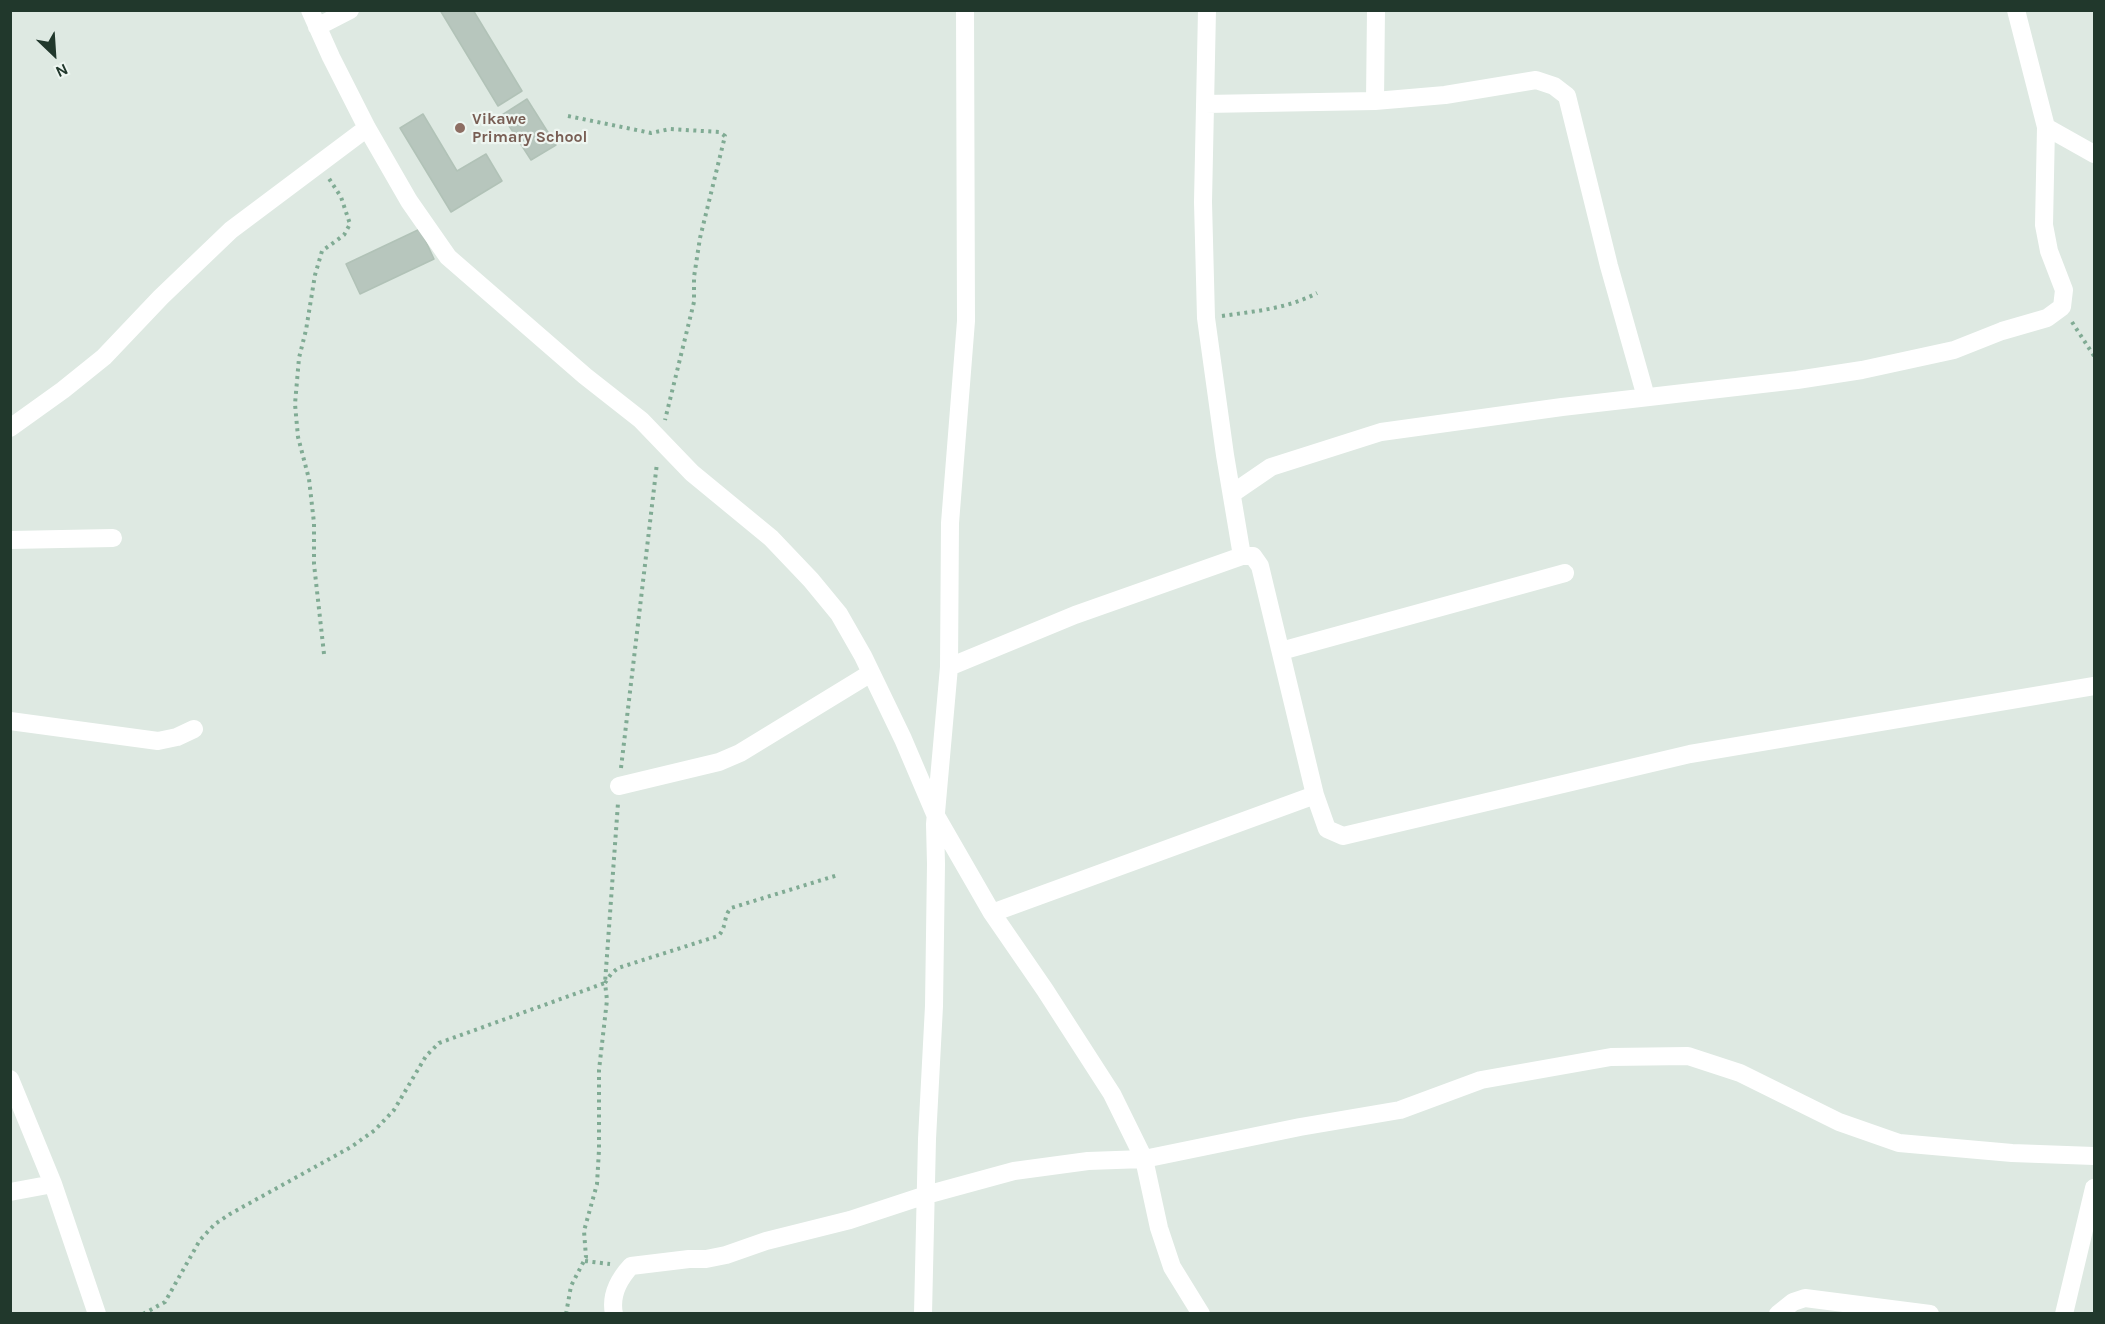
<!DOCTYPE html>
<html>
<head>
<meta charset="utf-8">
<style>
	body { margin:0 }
	#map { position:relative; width:2105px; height:1324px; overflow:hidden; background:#dee9e2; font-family:Karla,sans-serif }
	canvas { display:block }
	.frame { position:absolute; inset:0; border:12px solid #21382c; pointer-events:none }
	.north { position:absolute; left:24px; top:24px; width:60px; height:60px; -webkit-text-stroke:4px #eef6f1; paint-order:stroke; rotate:155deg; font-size:16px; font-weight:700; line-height:24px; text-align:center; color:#21382c }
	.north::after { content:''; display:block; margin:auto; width:21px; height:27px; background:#21382c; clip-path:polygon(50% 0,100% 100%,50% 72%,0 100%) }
</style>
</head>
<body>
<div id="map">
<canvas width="2105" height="1324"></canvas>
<div class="frame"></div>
<div class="north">N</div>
</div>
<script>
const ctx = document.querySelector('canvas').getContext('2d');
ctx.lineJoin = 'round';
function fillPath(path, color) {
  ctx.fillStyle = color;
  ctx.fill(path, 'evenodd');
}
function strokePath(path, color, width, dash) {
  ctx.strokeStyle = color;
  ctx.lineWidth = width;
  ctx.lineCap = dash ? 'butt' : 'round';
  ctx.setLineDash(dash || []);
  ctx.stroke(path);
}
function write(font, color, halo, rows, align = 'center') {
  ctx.font = font + ' Karla,sans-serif';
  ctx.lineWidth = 4.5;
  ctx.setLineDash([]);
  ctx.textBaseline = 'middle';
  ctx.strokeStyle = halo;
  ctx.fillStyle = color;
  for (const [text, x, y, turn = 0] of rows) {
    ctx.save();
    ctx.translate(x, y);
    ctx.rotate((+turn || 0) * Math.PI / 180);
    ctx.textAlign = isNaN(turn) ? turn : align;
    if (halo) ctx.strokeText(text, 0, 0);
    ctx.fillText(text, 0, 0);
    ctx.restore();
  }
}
const building = new Path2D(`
	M 440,10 L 473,10 L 522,91 L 498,106 Z
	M 527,99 L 556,145 L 531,160 L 502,115 Z
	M 423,114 L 457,171 L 486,154 L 502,181 L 451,212 L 400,128 Z
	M 420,229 L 434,259 L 360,294 L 346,264 Z`);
fillPath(building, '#b7c6bd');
strokePath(building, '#b1c2b7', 1.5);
strokePath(new Path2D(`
	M 568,116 L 651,133 L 670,129 L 719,132 L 725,136 L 700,238 L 694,277 L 694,302 L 665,420
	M 1222,316 C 1255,311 1287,309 1317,293
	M 2072,322 L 2094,356
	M 324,654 L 314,564 L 314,523 L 309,479 L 298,437 L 295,404 L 299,358 L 306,330 L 315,275 L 322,251 L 344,235 L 350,224 L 341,197 L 328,177
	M 621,768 L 657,463
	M 585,1261 L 610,1264
	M 143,1314 L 165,1302 L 200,1240 L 215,1224 L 230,1214 L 351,1147 L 375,1130 L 394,1110 L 426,1056 L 439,1043 L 605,983 L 618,803
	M 566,1314 L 571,1286 L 586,1257 L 584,1231 L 597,1184 L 599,1150 L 599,1070 L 607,1000 L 605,983 L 611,974 L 618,968 L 718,936 C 727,928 723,916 731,908 L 838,875`), '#80ab94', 4, [3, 4.5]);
strokePath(new Path2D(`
	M 310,10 L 331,57 L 367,128 L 409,201 L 448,257 L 585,376 L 641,420 L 692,473 L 771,538 L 811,580 L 839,614 L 863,656 L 903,739 L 935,814 L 992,913 L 1045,990 L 1112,1094 L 1144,1159 L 1159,1228 L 1172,1267 L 1201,1314
	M 1207,10 L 1203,202 L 1206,318 L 1225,455 L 1242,556
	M 317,27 L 350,10
	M 1375,101 L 1376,10
	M 1205,104 L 1375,101 L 1445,95 L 1536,80 L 1554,86 L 1567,96 L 1609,266 L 1646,397
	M 2046,127 L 2094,154
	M 10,428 L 63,390 L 104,357 L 161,297 L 231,230 L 367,128
	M 1233,493 L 1271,467 L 1381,432 L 1562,407 L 1797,380 L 1862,370 L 1954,350 L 2002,331 L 2047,318 L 2062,307 L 2064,290 L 2049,251 L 2044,225 L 2046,127 L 2016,10
	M 10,540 L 113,538
	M 1281,651 L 1565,573
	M 949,667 L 1075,615 L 1242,556 L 1253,556 L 1260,566 L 1315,795 L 1327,829 L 1343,836 L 1690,754 L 2094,686
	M 10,721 L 158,741 L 177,737 L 194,729
	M 619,786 L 719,762 L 740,753 L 871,673
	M 992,913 L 1315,795
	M 10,1079 L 53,1184 L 97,1314
	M 10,1192 L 53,1184
	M 614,1314 C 610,1295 619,1279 631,1266 L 689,1259 L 706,1259 L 726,1255 L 766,1241 L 850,1220 L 926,1195 L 1014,1171 L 1088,1161 L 1144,1159 L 1300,1127 L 1400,1110 L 1481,1080 L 1611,1057 L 1688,1056 L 1740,1073 L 1839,1122 L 1899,1143 L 2012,1153 L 2094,1156
	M 923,1314 L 927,1139 L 934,1006 L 936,864 L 935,824 L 949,667 L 950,523 L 966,321 L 965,10
	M 1778,1314 L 1793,1302 L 1805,1298 L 1930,1314
	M 2064,1314 L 2094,1188`), '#fff', 18);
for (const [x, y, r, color] of [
	[460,128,6,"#8d6e63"]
]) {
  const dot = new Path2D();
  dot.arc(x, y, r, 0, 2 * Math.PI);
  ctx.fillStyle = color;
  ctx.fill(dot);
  strokePath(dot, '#eef6f1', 2);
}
write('bold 16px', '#785e54', '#eef6f1', [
	["Vikawe",472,119],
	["Primary School",472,137]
], 'left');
</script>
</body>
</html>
